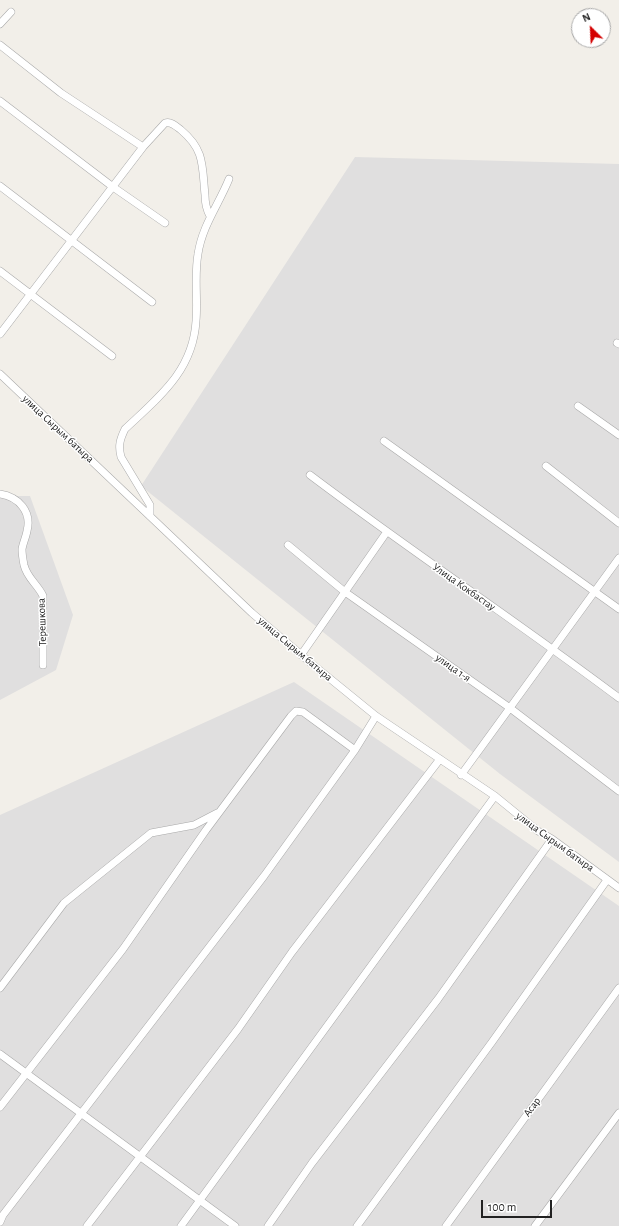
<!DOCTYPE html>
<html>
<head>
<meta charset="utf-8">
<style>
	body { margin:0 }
	#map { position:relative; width:619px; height:1226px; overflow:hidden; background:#f2efe9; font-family:"Alegreya Sans",sans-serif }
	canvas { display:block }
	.north { position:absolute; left:571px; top:8px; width:40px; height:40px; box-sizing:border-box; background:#fff; border:1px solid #a7a7a7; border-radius:50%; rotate:336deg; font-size:11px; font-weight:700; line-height:16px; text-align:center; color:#222 }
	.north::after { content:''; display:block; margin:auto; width:14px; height:18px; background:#d40000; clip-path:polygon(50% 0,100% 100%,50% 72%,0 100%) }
	.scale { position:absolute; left:481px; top:1200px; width:71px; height:18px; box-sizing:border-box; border:2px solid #222; border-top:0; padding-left:5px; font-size:12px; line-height:14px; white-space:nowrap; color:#222; -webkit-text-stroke:3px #fff; paint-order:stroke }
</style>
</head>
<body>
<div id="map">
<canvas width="619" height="1226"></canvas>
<div class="north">N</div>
<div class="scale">100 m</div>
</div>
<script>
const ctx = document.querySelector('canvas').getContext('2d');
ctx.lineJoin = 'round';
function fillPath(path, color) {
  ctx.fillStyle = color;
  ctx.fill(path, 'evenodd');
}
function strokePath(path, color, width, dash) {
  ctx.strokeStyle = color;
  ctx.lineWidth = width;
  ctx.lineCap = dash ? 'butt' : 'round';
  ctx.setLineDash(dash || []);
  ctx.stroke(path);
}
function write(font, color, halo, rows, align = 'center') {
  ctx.font = font + ' "Alegreya Sans",sans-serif';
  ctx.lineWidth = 3;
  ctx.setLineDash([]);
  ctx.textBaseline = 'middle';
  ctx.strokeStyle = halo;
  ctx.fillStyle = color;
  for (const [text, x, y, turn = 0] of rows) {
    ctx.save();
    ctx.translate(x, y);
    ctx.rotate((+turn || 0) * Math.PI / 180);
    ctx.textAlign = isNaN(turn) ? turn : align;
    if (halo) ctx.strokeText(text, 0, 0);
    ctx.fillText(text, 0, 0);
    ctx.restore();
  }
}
fillPath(new Path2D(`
	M 355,157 L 619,164 L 619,862 L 500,774 L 141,486 Z
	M 0,496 L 30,496 L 73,615 L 56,670 L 0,700 Z
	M 294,682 L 619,906 L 619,1226 L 0,1226 L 0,815 Z`), '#e0dfdf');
const minor = new Path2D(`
	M 0,24 L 11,12
	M 0,45 L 61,93 L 143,147
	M 0,101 L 113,187 L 165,223
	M 0,186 L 152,302
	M 0,271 L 112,356
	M 0,334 L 143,147 L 165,123 C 171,121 176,126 181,130 C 205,150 202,166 205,195 C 205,202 206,209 210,216
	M 617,343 L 619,344
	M 0,374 L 252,613 L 312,664 L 376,716 L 495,796 L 538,831 L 552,839 L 619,888
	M 578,406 L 619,435
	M 384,441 L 619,609
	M 546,466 L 619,523
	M 310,475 C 412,552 518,622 619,698
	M 0,494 C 19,497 32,512 27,531 C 26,537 23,543 22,549 C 22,554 23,560 24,565 C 27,578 38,585 43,596 L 43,665
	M 150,516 L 150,505 L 121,457 C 118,446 120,439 125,429 C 159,397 193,371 196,321 C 198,299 194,276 198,254 C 202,226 219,204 229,179
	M 288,545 L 345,592 L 510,708 L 619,791
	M 301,655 L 386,533
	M 461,775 L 619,558
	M 0,988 L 64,903 L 151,833 L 194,825 L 217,813
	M 0,1054 L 235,1226
	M 0,1107 L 123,949 L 206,830 L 291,716 L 296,711 L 303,712 L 355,750
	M 0,1222 L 3,1215 L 264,876 L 355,750 L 376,716
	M 87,1226 L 238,1029 L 292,952 L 440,759
	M 181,1226 L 495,796
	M 268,1226 L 312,1163 L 438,999 L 552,839
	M 357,1226 L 492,1042 L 607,880
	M 446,1226 L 619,988
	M 535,1226 L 619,1113`);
strokePath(minor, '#a9a9a9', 8);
strokePath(minor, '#fff', 7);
write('11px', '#222', '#fff', [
	["улица Сырым батыра",58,429,43],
	["Улица Кокбастау",464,587,35],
	["Терешкова",42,622,-92],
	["улица Сырым батыра",295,649,40],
	["улица 1-я",453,668,35],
	["улица Сырым батыра",555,842,36],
	["Асар",532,1107,-54]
]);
</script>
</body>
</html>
